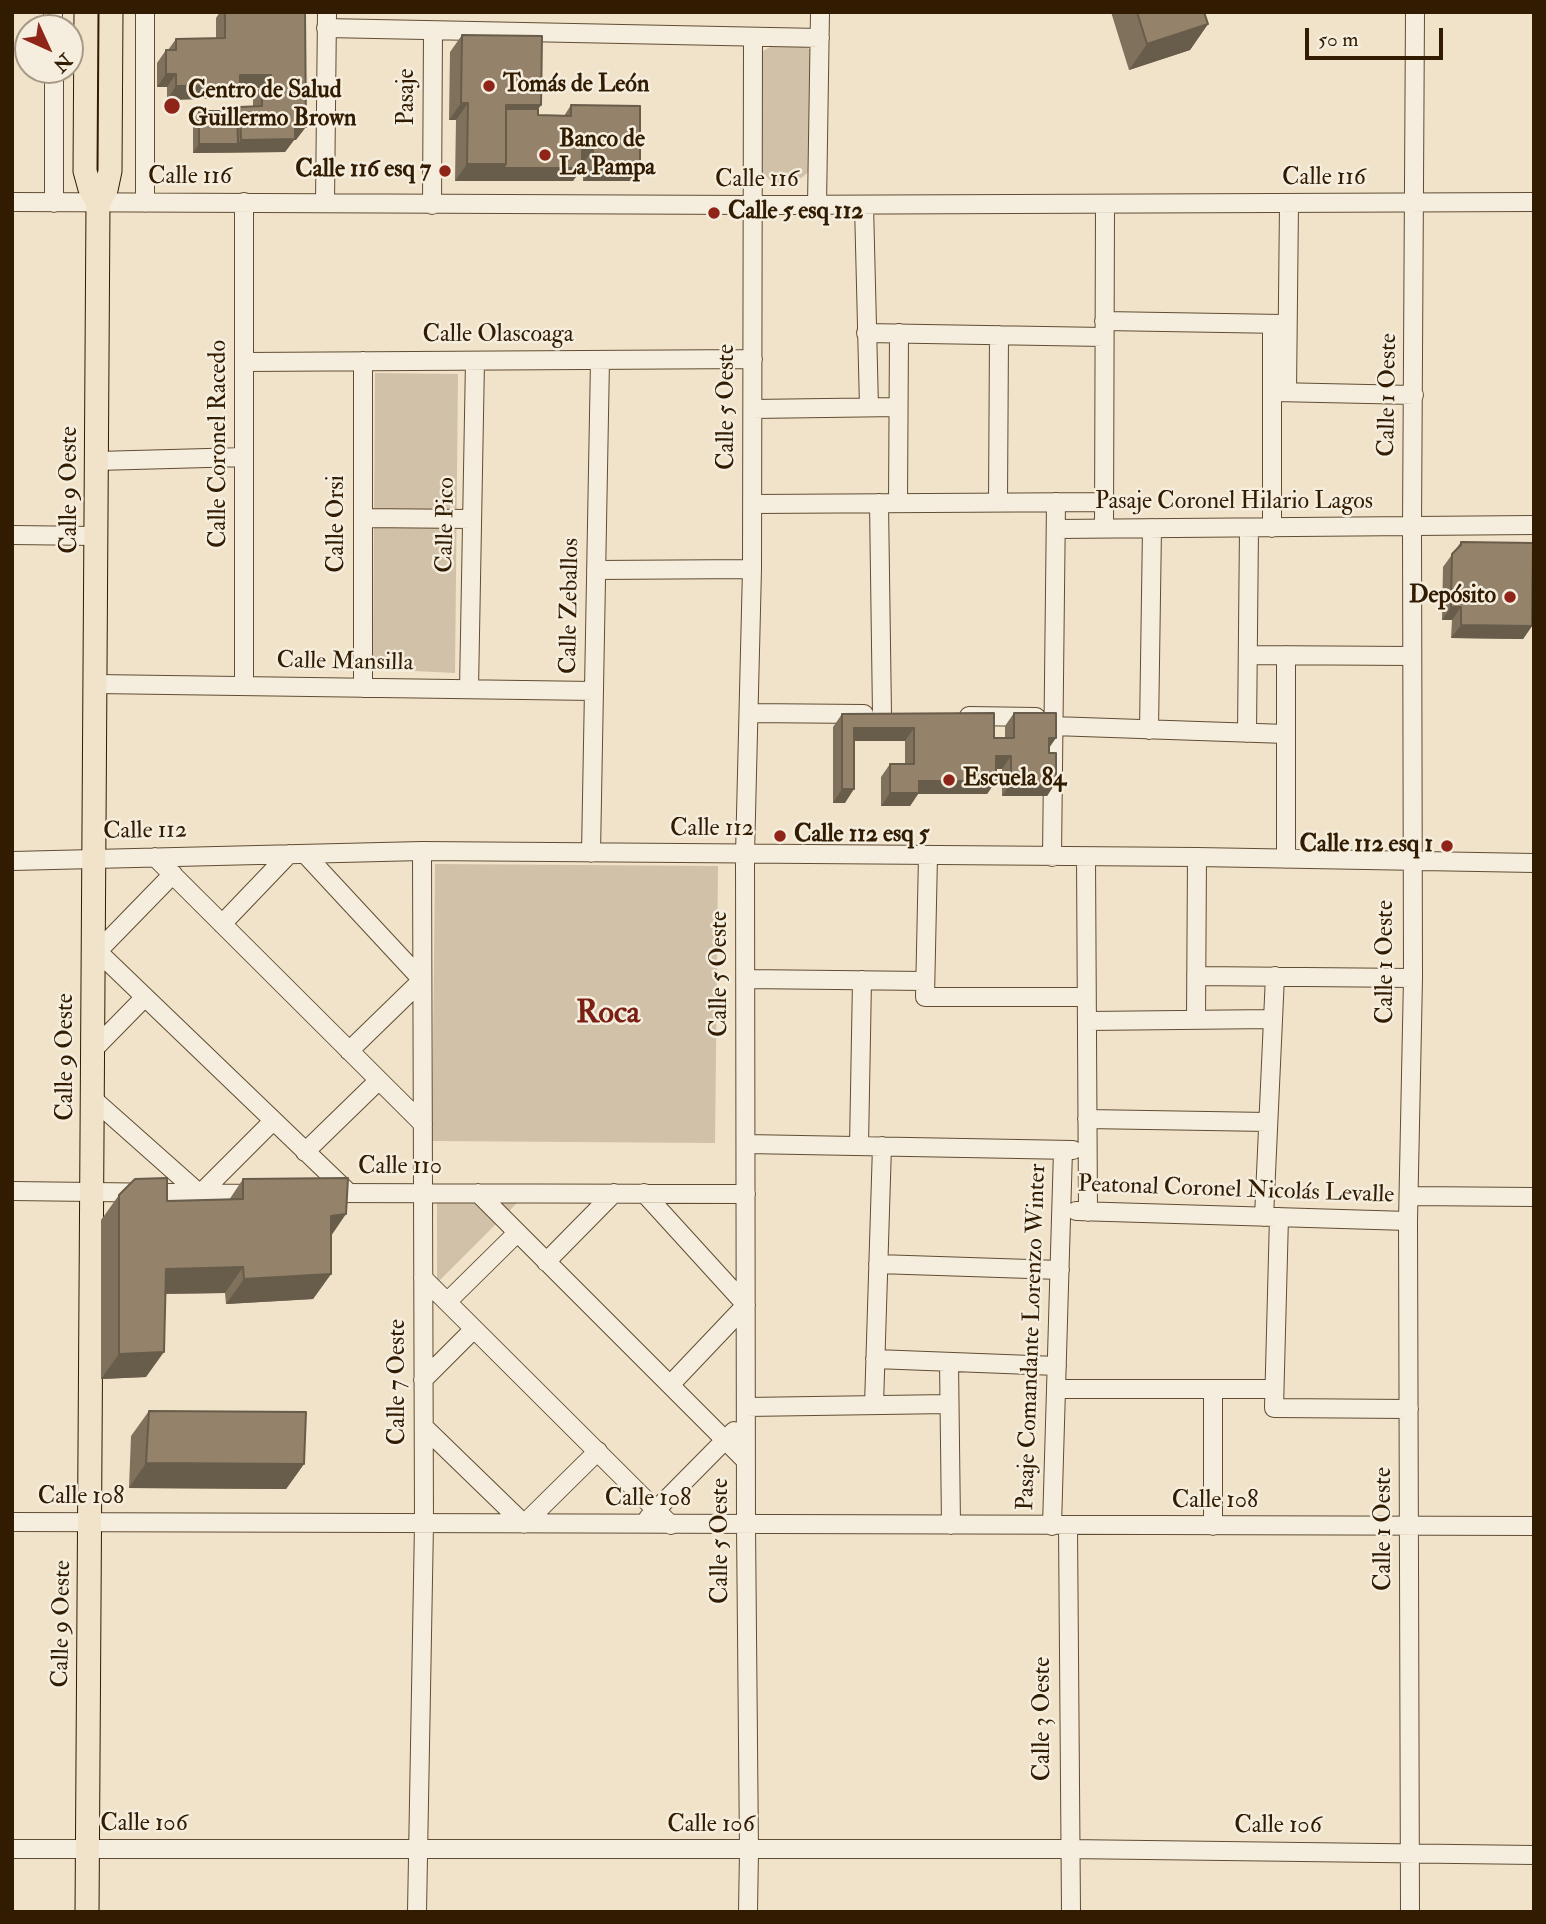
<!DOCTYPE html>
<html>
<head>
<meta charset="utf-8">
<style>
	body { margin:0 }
	#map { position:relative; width:1546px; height:1924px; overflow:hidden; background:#f0e3ca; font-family:"IM FELL Double Pica",serif }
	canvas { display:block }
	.frame { position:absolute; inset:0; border:14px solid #311b01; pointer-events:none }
	.north { position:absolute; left:14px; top:14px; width:70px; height:70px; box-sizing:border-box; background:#f5eddd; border:2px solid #a79985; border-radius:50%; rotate:135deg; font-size:19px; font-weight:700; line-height:28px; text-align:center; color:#311b01 }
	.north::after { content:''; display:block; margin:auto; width:24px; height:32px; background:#8f2418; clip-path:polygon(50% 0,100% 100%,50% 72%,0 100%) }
	.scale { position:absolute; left:1305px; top:28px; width:138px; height:32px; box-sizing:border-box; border:4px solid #311b01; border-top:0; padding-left:9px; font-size:21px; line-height:24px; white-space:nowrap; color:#311b01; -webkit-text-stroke:5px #f5eddd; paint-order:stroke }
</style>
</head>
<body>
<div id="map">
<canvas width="1546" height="1924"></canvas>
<div class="frame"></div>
<div class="north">N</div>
<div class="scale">50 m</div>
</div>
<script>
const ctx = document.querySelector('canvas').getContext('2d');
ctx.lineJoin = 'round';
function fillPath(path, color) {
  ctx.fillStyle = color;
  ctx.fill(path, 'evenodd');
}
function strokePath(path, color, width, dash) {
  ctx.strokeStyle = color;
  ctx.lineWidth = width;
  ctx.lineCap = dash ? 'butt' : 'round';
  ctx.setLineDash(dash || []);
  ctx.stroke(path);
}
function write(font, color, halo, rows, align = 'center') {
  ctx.font = font + ' "IM FELL Double Pica",serif';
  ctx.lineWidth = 5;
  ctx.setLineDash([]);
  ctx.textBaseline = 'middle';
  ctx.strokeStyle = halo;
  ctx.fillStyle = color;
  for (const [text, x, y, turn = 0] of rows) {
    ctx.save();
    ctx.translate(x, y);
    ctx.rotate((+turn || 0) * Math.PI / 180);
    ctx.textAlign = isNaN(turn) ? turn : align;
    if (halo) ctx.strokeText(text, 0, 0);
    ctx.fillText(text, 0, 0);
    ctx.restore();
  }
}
fillPath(new Path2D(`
	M 95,12 L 105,12 L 101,154 L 95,149 Z
	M 770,47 L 804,47 L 812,50 L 809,171 C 797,186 771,189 762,171 L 759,60 L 763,51 Z
	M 375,373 L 458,374 L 455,673 L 373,669 Z
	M 435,864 L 718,866 L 715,1143 L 432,1141 Z
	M 437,1192 L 522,1198 L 437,1283 Z`), '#d0c1a8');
const minor = new Path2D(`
	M 53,12 L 53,28
	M 326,28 L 820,38
	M 54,70 L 54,203
	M 12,202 L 752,205 L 1534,202
	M 244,202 L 244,686
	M 145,203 L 145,12
	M 325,203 L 327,12
	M 432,205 L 433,31
	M 817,205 L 820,12
	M 864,205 L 869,407
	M 1104,321 L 1283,324
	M 866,333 L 1104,337
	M 244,362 L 753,359
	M 1275,392 L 1414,395
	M 1287,392 L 1289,204
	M 753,409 L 898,407
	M 97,461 L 244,457
	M 998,502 L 999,335
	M 879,503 L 882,715
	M 898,503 L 899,333
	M 752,504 L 1104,502
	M 363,518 L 472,519
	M 1104,528 L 1105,204
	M 1272,528 L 1272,324
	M 1056,529 L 1534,525
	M 12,535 L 96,536
	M 596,570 L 752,569
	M 1248,655 L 1412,656
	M 1286,655 L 1286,859
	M 96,684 L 594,691
	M 363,688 L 363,361
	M 469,689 L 475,361
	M 749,713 L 864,714
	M 969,716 L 1036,717
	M 1053,726 L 1286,734
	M 1149,730 L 1152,528
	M 1247,733 L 1249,528
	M 591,853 L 600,360
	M 305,854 L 422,980 L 349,1051
	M 928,856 L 925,997 L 1086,997
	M 155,857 L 423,1124
	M 1052,857 L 1056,502
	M 1086,857 L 1088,1212
	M 12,861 L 422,851 L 1197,857 L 1534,863
	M 222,924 L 289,854
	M 93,947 L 348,1192
	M 98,951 L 173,874
	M 1196,976 L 1413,978
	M 746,979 L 925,981
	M 1196,1020 L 1197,857
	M 1087,1021 L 1273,1019
	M 93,1050 L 145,997
	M 93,1099 L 200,1194 L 273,1121
	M 1087,1119 L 1268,1122
	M 746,1144 L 1073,1150
	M 859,1146 L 862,980
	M 305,1152 L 378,1081
	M 12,1191 L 254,1194
	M 324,1193 L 746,1194
	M 478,1193 L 746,1461
	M 644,1193 L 746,1305 L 670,1385
	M 1410,1196 L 1534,1197
	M 1076,1211 L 1408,1221
	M 1264,1217 L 1275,976
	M 1279,1217 L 1274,1408 L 1409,1409
	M 546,1262 L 614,1193
	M 878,1264 L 1060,1270
	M 423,1278 L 671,1525
	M 447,1302 L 517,1233
	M 875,1359 L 1057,1366
	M 949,1362 L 951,1525
	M 423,1380 L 474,1329
	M 1056,1389 L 1274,1389
	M 874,1405 L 882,1146
	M 746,1407 L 949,1404
	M 424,1427 L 524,1524 L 598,1451
	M 648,1518 L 734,1431
	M 12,1522 L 1534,1526
	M 1052,1526 L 1063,1150
	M 1068,1526 L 1071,1912
	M 1213,1526 L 1213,1389
	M 12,1849 L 1069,1849 L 1534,1855
	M 417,1912 L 424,1524 L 422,851
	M 748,1912 L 749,1851 L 746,1525 L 745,855 L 752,569 L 753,37
	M 1410,1912 L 1408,1221 L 1413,978 L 1412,527 L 1415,12`);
const major = new Path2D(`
	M 86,12 L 85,171 L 90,189 L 98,203
	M 87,1912 L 98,203 L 106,190 L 110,171 L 111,12`);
strokePath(minor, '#614d33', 20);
strokePath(major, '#311b01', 25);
strokePath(minor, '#f5eddd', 18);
strokePath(major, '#f0e3ca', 23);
fillPath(new Path2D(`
	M 220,12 L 305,12 L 296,140 L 294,140 L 285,152 L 193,153 L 193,120 L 199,111 L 237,111 L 240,107 L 253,106 L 253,97 L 259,88 L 238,88 L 231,98 L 167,100 L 167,87 L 157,87 L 157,63 L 166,50 L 168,50 L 176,39 L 216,38 L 216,18 Z
	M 1111,12 L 1204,12 L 1208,24 L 1190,50 L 1129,70 Z
	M 462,35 L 541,105 L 538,109 L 538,115 L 564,116 L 571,105 L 640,168 L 631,181 L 583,181 L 583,163 L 582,163 L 582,168 L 573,181 L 455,181 L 456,120 L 449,120 L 450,52 Z
	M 1461,542 L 1532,626 L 1523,639 L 1451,638 L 1452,620 L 1442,620 L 1443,567 Z
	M 1014,713 L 1049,749 L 1056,782 L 1047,796 L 1002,796 L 1002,769 L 996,769 L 996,781 L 987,794 L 918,794 L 910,806 L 881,806 L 881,777 L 890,764 L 905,764 L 905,741 L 854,741 L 845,803 L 833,803 L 833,727 L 842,714 L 994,738 L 1005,738 L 1005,726 Z
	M 243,1179 L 331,1236 L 331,1274 L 313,1299 L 226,1304 L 225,1293 L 165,1294 L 146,1377 L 101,1379 L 101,1220 L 119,1195 L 167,1201 L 229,1200 Z
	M 149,1411 L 304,1464 L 286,1489 L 129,1488 L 131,1436 Z`), '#7f715b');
fillPath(new Path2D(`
	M 1208,24 L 1190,50 L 1129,70 L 1147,44 Z
	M 166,74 L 176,74 L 167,87 L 157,87 Z
	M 240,75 L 271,75 L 262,88 L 262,84 L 259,88 L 238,88 L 231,98 L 167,100 L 176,86 Z
	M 461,103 L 468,103 L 456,120 L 449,120 Z
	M 506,105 L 541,105 L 529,122 L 503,122 Z
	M 295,127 L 306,127 L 296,140 L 294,140 L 285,152 L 193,153 L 199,144 L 238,144 L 241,140 Z
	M 582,150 L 593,150 L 583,163 L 573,163 Z
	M 467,164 L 506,164 L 582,168 L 573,181 L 455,181 Z
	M 592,168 L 640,168 L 631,181 L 583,181 Z
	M 1451,607 L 1461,607 L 1452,620 L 1442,620 Z
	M 1461,625 L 1532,626 L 1523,639 L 1451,638 Z
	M 854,728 L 914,728 L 905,741 L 845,741 Z
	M 1049,738 L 1056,738 L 1047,751 Z
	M 996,756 L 1011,756 L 1002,769 L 987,769 Z
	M 919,781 L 996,781 L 987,794 L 918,794 L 910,806 L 881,806 L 890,793 Z
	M 1056,782 L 1047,796 L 1002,796 L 1011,783 Z
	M 842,789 L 854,789 L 845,803 L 833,803 Z
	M 346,1214 L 329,1239 L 331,1216 Z
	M 243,1267 L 225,1293 L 148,1294 L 166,1269 Z
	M 331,1274 L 313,1299 L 226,1304 L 244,1279 Z
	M 164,1352 L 146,1377 L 101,1379 L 119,1354 Z
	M 146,1463 L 304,1464 L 286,1489 L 129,1488 Z`), '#685c4a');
const building = new Path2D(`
	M 225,12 L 305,12 L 306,127 L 295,127 L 295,139 L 241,140 L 240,107 L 262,106 L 262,84 L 271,84 L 271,75 L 240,75 L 240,85 L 176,86 L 176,74 L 166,74 L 166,50 L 176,50 L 176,39 L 225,38 Z
	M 1137,12 L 1204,12 L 1208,24 L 1147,44 Z
	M 462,35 L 542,36 L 541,105 L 506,105 L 506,164 L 467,164 L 468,103 L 461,103 Z
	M 571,105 L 640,106 L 640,168 L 592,168 L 593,150 L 582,150 L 582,168 L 503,168 L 506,164 L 506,109 L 538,109 L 538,115 L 571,116 Z
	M 199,111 L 237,111 L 238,144 L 199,144 Z
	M 1461,542 L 1533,543 L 1532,626 L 1461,625 L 1461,607 L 1451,607 L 1452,554 L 1461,545 Z
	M 994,713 L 994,738 L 1014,738 L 1014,713 L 1056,713 L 1056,738 L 1049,738 L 1049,753 L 1056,753 L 1056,782 L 1011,783 L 1011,756 L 996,756 L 996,781 L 919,781 L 919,793 L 890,793 L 890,764 L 914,764 L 914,728 L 854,728 L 854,789 L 842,789 L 842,714 Z
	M 167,1178 L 167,1201 L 243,1199 L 243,1179 L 348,1178 L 346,1214 L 331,1216 L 331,1274 L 244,1279 L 243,1267 L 166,1269 L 164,1352 L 119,1354 L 119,1195 L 135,1179 Z
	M 149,1411 L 306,1412 L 304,1464 L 146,1463 Z`);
fillPath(building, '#94836a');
strokePath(building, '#685c4a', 2);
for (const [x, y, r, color] of [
	[489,86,7,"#8f2418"],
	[172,106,9,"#8f2418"],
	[545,155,7,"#8f2418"],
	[445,171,7,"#8f2418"],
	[714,213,7,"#8f2418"],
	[1510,597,7,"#8f2418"],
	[949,780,7,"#8f2418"],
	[780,836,7,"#8f2418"],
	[1447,846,7,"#8f2418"]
]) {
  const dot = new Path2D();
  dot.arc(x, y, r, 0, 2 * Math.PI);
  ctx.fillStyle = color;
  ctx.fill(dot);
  strokePath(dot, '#f5eddd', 2.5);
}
write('bold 24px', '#311b01', '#f5eddd', [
	["Tomás de León",503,86],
	["Centro de Salud",188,92],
	["Guillermo Brown",188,120],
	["Banco de",559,141],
	["La Pampa",559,169],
	["Calle 116 esq 7",431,171,"right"],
	["Calle 5 esq 112",728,213],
	["Depósito",1496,597,"right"],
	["Escuela 84",963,780],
	["Calle 112 esq 5",794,836],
	["Calle 112 esq 1",1433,846,"right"]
], 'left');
write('24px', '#311b01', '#f5eddd', [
	["Pasaje",408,97,-90],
	["Calle 116",190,178],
	["Calle 116",1324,179],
	["Calle 116",757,181],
	["Calle Olascoaga",498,336],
	["Calle 1 Oeste",1389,395,-89],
	["Calle 5 Oeste",728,407,-90],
	["Calle Coronel Racedo",220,444,-90],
	["Calle 9 Oeste",71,490,-90],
	["Pasaje Coronel Hilario Lagos",1234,503],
	["Calle Orsi",338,524,-90],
	["Calle Pico",447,525,-89],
	["Calle Zeballos",571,606,-89],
	["Calle Mansilla",345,663,1],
	["Calle 112",712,830],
	["Calle 112",145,832,-1],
	["Calle 1 Oeste",1387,962,-90],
	["Calle 5 Oeste",721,974,-90],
	["Calle 9 Oeste",67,1057,-90],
	["Calle 110",400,1168],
	["Peatonal Coronel Nicolás Levalle",1236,1191,2],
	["Pasaje Comandante Lorenzo Winter",1033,1337,-88],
	["Calle 7 Oeste",399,1382,-90],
	["Calle 108",81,1498],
	["Calle 108",648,1500],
	["Calle 108",1215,1502],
	["Calle 1 Oeste",1385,1529,-90],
	["Calle 5 Oeste",722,1541,-90],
	["Calle 9 Oeste",63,1624,-89],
	["Calle 3 Oeste",1044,1719,-90],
	["Calle 106",144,1825],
	["Calle 106",711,1826],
	["Calle 106",1278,1827]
]);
write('bold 32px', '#7a1f14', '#f5eddd', [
	["Roca",608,1015]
]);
</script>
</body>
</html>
